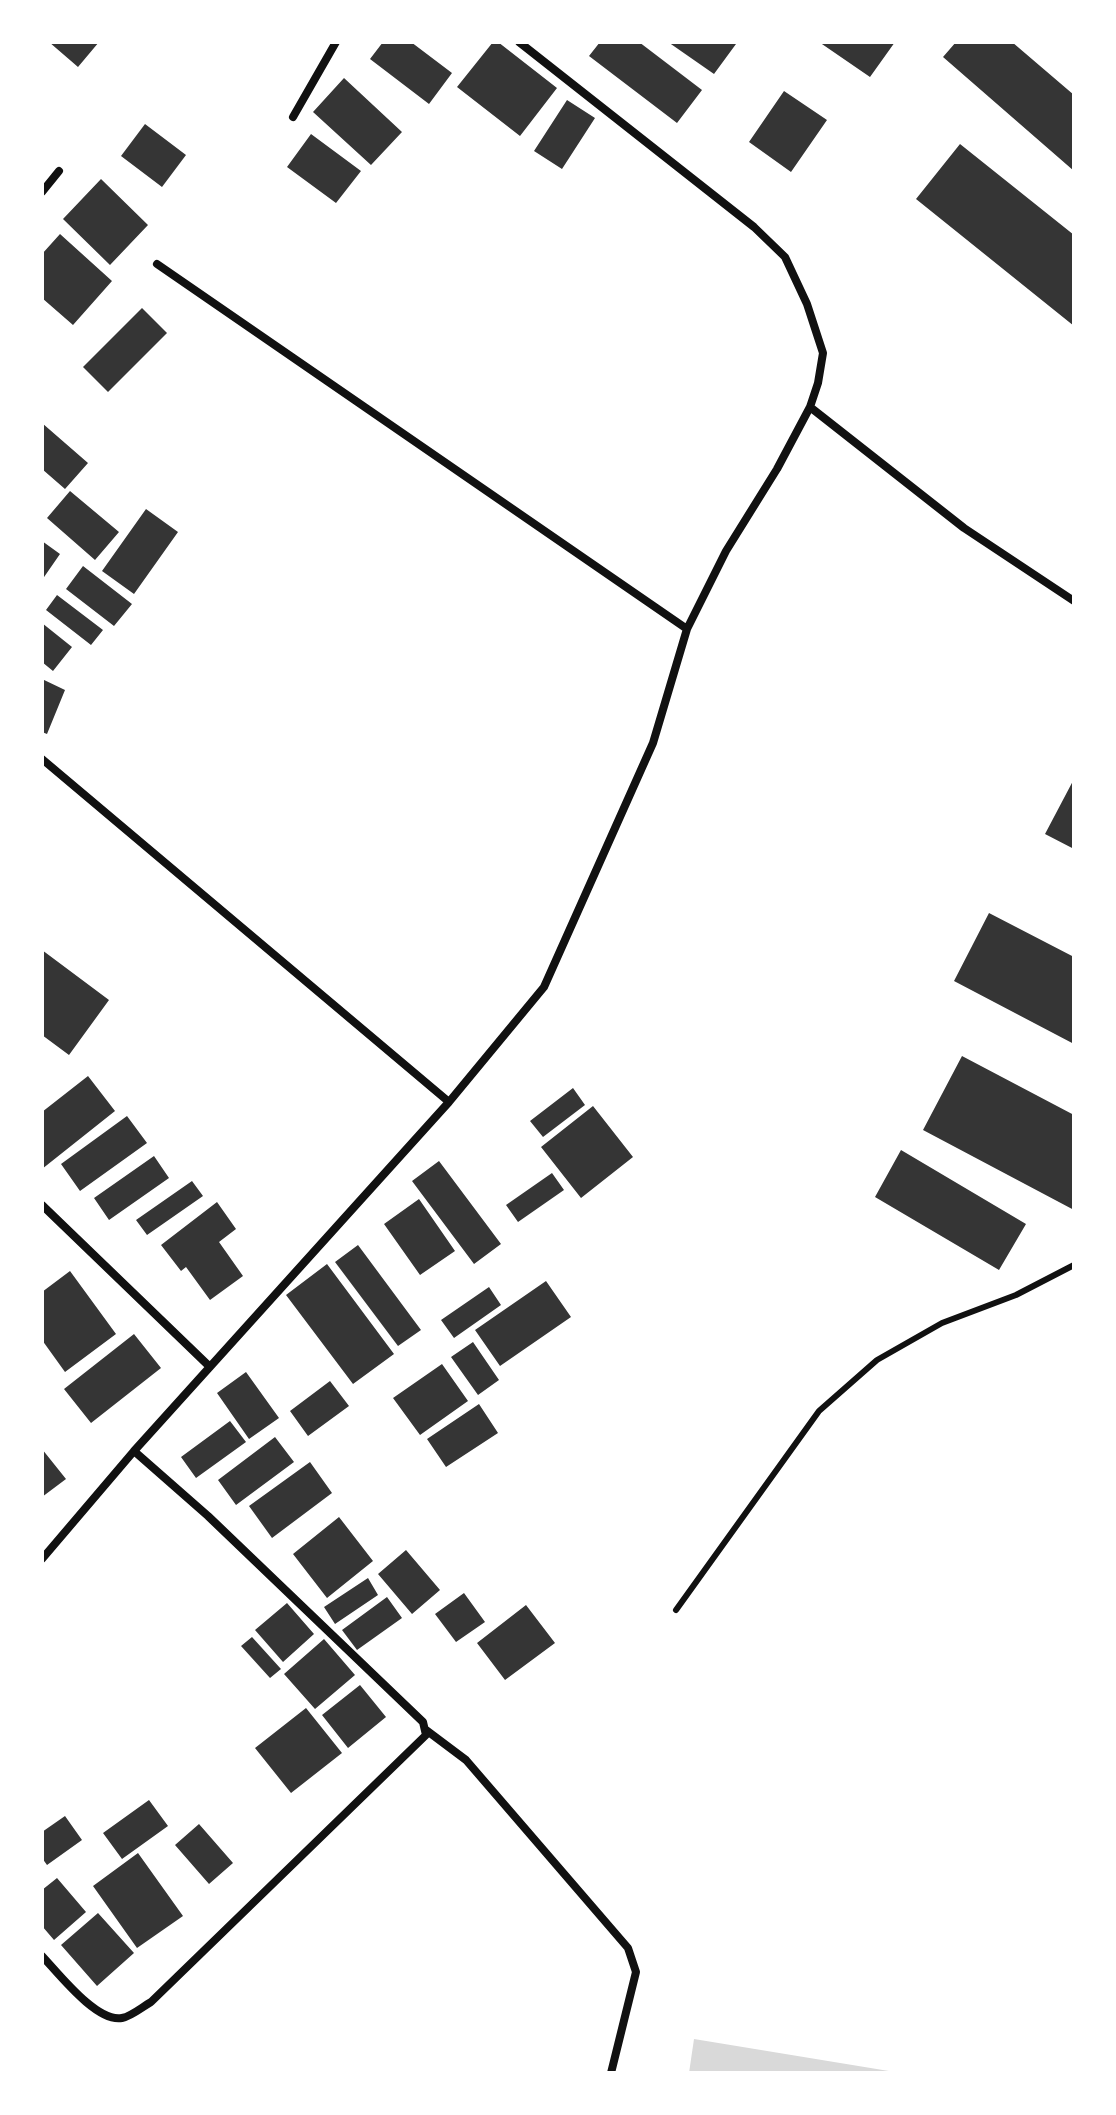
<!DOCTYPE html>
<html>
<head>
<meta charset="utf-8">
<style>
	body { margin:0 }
	#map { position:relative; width:1116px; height:2115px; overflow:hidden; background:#fff; font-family:Jost,sans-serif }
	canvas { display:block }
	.frame { position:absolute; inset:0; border:44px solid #fff; pointer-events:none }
</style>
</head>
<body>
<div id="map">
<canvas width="1116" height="2115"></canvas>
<div class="frame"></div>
</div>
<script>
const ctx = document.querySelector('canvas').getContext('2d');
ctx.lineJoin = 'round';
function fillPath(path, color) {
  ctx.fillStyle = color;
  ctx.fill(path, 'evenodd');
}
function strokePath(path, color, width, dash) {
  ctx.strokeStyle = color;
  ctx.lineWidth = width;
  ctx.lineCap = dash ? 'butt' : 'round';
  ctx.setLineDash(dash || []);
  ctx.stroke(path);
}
fillPath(new Path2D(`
	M 694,2039 L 901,2073 L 689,2073 Z`), '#d9d9d9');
fillPath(new Path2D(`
	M 49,42 L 99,42 L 78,67 Z
	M 383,42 L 411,42 L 452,73 L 429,104 L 370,59 Z
	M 493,42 L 498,42 L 557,88 L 520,136 L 457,87 Z
	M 600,42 L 639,42 L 702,90 L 677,123 L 589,56 Z
	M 668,42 L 733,42 L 736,44 L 714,74 Z
	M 819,42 L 895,42 L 870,77 Z
	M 956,42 L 1012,42 L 1074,95 L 1074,171 L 943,57 Z
	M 344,78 L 402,132 L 371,165 L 313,112 Z
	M 784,91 L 827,120 L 791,172 L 749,142 Z
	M 567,100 L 595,118 L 562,169 L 534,151 Z
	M 145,124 L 186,155 L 162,187 L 121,156 Z
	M 311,134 L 361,171 L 336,203 L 287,167 Z
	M 960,144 L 1074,235 L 1074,326 L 916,199 Z
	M 101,179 L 148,225 L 110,265 L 63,219 Z
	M 60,234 L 112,281 L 73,325 L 42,298 L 42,254 Z
	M 142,308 L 167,333 L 108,392 L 83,367 Z
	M 42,423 L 88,463 L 65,489 L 42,469 Z
	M 70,491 L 119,532 L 95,560 L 47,518 Z
	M 146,509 L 178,532 L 134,594 L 102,571 Z
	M 42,541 L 60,554 L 42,580 Z
	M 83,566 L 132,604 L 114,626 L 66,589 Z
	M 57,595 L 103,630 L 91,645 L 46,610 Z
	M 42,623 L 72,647 L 53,671 L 42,662 Z
	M 42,679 L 65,690 L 47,734 L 42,732 Z
	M 1074,779 L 1074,849 L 1045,834 Z
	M 989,913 L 1074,957 L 1074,1044 L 954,981 Z
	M 42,950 L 109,1000 L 69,1055 L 42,1035 Z
	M 962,1056 L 1074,1115 L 1074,1210 L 923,1130 Z
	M 88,1076 L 115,1111 L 42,1169 L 42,1112 Z
	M 573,1088 L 585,1105 L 543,1137 L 530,1121 Z
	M 593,1106 L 633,1157 L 581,1198 L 541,1147 Z
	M 127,1116 L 147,1143 L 80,1191 L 61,1164 Z
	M 901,1150 L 1026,1224 L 999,1270 L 875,1197 Z
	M 154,1156 L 169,1178 L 109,1220 L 94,1198 Z
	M 439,1161 L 501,1244 L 474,1264 L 412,1181 Z
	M 552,1173 L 564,1190 L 518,1222 L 506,1205 Z
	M 192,1181 L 203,1196 L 147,1235 L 136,1220 Z
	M 419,1199 L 455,1251 L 420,1275 L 384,1224 Z
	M 217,1202 L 236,1229 L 219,1242 L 243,1276 L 210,1300 L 186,1267 L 181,1271 L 161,1245 Z
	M 358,1245 L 421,1330 L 398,1346 L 335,1262 Z
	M 327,1264 L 394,1354 L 353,1384 L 286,1295 Z
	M 70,1271 L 116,1334 L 65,1372 L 42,1340 L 42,1292 Z
	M 546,1281 L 571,1317 L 500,1366 L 475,1330 Z
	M 489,1287 L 501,1305 L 454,1338 L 441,1320 Z
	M 134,1334 L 161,1368 L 91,1423 L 64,1389 Z
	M 473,1342 L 499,1380 L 478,1395 L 451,1357 Z
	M 442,1364 L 468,1401 L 420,1435 L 393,1398 Z
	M 246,1372 L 279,1418 L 249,1439 L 217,1393 Z
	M 330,1381 L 349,1406 L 308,1436 L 290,1411 Z
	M 479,1404 L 498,1433 L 446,1467 L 427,1439 Z
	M 230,1421 L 246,1442 L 196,1478 L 181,1457 Z
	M 275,1437 L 294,1462 L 236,1505 L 218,1480 Z
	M 42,1449 L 66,1479 L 42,1497 Z
	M 310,1462 L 332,1493 L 272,1538 L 249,1506 Z
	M 339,1517 L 373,1561 L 327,1598 L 293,1554 Z
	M 406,1550 L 440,1590 L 412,1614 L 378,1574 Z
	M 368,1578 L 378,1595 L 335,1624 L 324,1607 Z
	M 464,1593 L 485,1622 L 456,1642 L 435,1614 Z
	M 387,1597 L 402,1618 L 357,1650 L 342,1630 Z
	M 287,1603 L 314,1634 L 283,1662 L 255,1630 Z
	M 526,1605 L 555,1643 L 505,1680 L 477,1643 Z
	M 252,1637 L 281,1669 L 270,1678 L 241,1646 Z
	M 324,1639 L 355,1675 L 315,1709 L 284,1674 Z
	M 360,1685 L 386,1717 L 348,1748 L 322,1715 Z
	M 306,1708 L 342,1753 L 291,1793 L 255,1748 Z
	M 149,1800 L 168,1826 L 122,1859 L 103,1833 Z
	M 65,1816 L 82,1840 L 47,1865 L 42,1858 L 42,1832 Z
	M 199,1824 L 233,1863 L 209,1884 L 175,1845 Z
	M 138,1853 L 183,1916 L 137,1948 L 93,1886 Z
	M 57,1878 L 86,1912 L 54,1940 L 42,1926 L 42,1890 Z
	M 98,1913 L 134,1953 L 97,1986 L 61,1945 Z`), '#353535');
strokePath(new Path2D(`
	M 676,1610 L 819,1411 L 877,1360 L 942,1323 L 1016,1295 L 1074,1265`), '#111', 6);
strokePath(new Path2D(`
	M 293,117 L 336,42
	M 42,192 L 59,171
	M 157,264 L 687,629
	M 810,407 L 964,528 L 1074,601
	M 42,759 L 449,1102
	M 42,1205 L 210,1367
	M 42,1559 L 134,1451 L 449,1102 L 544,987 L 653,743 L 687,629 L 726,551 L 777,469 L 810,407 L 818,383 L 823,353 L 807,304 L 785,257 L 754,227 L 519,42
	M 426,1730 L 466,1760 L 628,1948 L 636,1972 L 611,2073
	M 42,1956 C 59,1974 97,2023 122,2018 C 132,2016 142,2007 151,2002 L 426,1735 L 423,1722 L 208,1516 L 134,1451`), '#111', 8);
</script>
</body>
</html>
